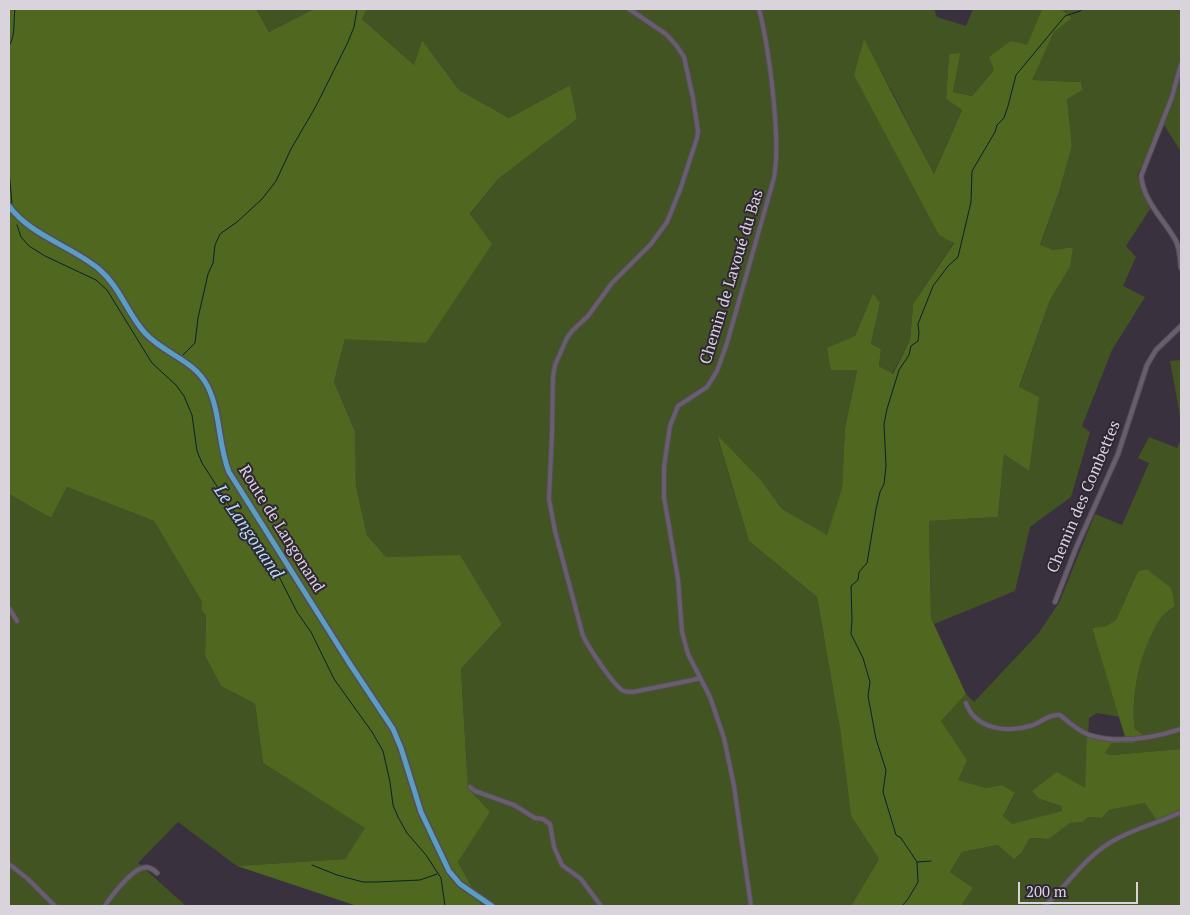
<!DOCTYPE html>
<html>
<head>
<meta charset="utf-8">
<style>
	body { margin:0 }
	#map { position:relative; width:1190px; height:915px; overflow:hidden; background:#3a313e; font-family:"PT Serif",serif }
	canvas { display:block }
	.frame { position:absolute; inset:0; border:10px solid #d9d3dc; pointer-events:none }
	.scale { position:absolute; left:1018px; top:882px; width:120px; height:22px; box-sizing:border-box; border:2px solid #d9d3dc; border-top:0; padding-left:6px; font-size:15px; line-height:18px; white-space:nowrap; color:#d9d3dc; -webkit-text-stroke:4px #302734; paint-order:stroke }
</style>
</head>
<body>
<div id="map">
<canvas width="1190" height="915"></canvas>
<div class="frame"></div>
<div class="scale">200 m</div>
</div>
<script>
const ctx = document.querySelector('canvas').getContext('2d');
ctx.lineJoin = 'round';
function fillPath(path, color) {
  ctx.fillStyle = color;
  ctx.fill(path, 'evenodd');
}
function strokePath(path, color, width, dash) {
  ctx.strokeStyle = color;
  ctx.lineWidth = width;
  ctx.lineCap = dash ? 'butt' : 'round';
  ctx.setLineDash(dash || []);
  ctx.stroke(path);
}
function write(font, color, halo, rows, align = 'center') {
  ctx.font = font + ' "PT Serif",serif';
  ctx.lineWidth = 4;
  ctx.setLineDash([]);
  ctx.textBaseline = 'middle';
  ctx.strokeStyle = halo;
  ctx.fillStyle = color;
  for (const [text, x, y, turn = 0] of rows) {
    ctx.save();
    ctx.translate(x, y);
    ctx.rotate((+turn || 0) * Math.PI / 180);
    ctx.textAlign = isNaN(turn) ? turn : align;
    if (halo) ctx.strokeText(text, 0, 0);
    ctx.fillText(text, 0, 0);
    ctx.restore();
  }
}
fillPath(new Path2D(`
	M 256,9 L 314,9 L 269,32 Z
	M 367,9 L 934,9 L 937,17 L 966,26 L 973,9 L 1042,9 L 1027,46 L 994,70 L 972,96 L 953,92 L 959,53 L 949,54 L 946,99 L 962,110 L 934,174 L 894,95 L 863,40 L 954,242 L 913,304 L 910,340 L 892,374 L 879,366 L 881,349 L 871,344 L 880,303 L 873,293 L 855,336 L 857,369 L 845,428 L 842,488 L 827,536 L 782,509 L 761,480 L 717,436 L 749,541 L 817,597 L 840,729 L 851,816 L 879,859 L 851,906 L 482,906 L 458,862 L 489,812 L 468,788 L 461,669 L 502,624 L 460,556 L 386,557 L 367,535 L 356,486 L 355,431 L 334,382 L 345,339 L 470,215 L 498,179 L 577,119 L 570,85 L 509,118 L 459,90 L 422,40 L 414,65 L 362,19 Z
	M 1061,9 L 1181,9 L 1181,152 L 1164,125 L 1137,175 L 1150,209 L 1126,246 L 1136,257 L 1123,286 L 1145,297 L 1112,350 L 1082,426 L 1090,432 L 1071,497 L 1030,527 L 1015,591 L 934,624 L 931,618 L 929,521 L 998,517 L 1004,454 L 1029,471 L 1019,388 L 1050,300 L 1070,267 L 1072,247 L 1053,250 L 1040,246 L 1059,192 L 1072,146 L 1067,99 L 1083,90 L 1081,82 L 1031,80 L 1054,32 L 1072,18 Z
	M 1181,360 L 1181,421 L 1170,361 Z
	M 1149,437 L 1177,448 L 1181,439 L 1181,749 L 1111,755 L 1105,753 L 1112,743 L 1134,743 L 1143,735 L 1135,729 C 1130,696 1141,646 1160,618 C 1163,614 1170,610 1175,606 L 1147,569 L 1138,571 L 1116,620 L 1106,626 L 1092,628 L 1120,717 L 1097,713 L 1089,718 L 1085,789 L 1040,799 L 1061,806 L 1062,811 L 1012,825 L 1003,816 L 1015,794 L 1002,785 L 986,788 L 957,780 L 941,721 L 966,694 L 974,702 L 1038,634 L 1059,603 L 1095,514 L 1122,525 L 1149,463 L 1138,458 Z
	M 67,487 L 154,521 L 202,602 L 202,611 L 206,616 L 205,656 L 221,686 L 255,704 L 263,763 L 366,828 L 345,859 L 237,866 L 178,822 L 138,863 L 186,906 L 9,906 L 9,494 L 51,518 Z
	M 1145,803 L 1181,816 L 1181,906 L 961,906 L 973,888 L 950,872 L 962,852 L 998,845 L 1022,852 L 1030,838 L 1049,839 L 1070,823 L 1083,822 L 1088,817 L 1102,818 L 1109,810 Z`), '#425421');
fillPath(new Path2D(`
	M 9,9 L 256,9 L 269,32 L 314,9 L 367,9 L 362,19 L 414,65 L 422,40 L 459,90 L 509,118 L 570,85 L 577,119 L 498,179 L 470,214 L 492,244 L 426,343 L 345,339 L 334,382 L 355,431 L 356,486 L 367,535 L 386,557 L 460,555 L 502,624 L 461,669 L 468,788 L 490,812 L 458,862 L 482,906 L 357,906 L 237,866 L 345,859 L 365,828 L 263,763 L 255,704 L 221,686 L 205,656 L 206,616 L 202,611 L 202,602 L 154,521 L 67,487 L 51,518 L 9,494 Z
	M 1042,9 L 1061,9 L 1072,18 L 1054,32 L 1032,80 L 1081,82 L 1083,90 L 1067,99 L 1072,146 L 1059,192 L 1040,245 L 1053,250 L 1073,247 L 1070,267 L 1050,300 L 1019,387 L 1039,397 L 1029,471 L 1004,454 L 998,517 L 929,521 L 931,618 L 966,694 L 941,721 L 967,760 L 958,780 L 986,788 L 1002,785 L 1015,793 L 1003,816 L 1012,824 L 1062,811 L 1061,806 L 1040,799 L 1032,791 L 1057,772 L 1085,788 L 1087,736 L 1126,740 L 1092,628 L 1106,626 L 1116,620 L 1138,571 L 1147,569 L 1171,588 L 1175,606 C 1170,610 1163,614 1160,619 C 1141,648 1130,695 1135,729 L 1143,735 L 1134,743 L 1112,743 L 1105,753 L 1111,755 L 1181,749 L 1181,816 L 1159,823 L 1145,803 L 1109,810 L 1102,818 L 1088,817 L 1083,822 L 1070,823 L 1049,839 L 1030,838 L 1022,852 L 1014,859 L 998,845 L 962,852 L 950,872 L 973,888 L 961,906 L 851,906 L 879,859 L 851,816 L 840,729 L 817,597 L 749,541 L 717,435 L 761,480 L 782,509 L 827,535 L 842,488 L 845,428 L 857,370 L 831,370 L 827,348 L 855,336 L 873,293 L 880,303 L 871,344 L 881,349 L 879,366 L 893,374 L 910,340 L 913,304 L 954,243 L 939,235 L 854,75 L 864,39 L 934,174 L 962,110 L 946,99 L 949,54 L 960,53 L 953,92 L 972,96 L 994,70 L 989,57 L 1011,41 L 1027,45 Z`), '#4f671f');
strokePath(new Path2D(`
	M 9,46 C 16,35 13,22 15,9
	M 9,171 L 12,203
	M 17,225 L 21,237 L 29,246 L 45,256 L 96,280 L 107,290 L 152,363 L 176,385 L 184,396 L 192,415 L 197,451 L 202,463 L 229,505 L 269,557 L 297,612 L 311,632 L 334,679 L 372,732 L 383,751 L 390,782 L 393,805 L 398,817 L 407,833 L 426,855 L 441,878 L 445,906
	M 183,355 L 195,343 L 198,318 L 208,274 L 213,263 L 215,245 L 220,234 L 237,222 L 262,199 L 276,181 L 291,149 L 316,106 L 348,42 L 354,27 L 357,9
	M 917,862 L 931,861
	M 312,865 L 337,875 L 363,882 L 376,882 L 420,880 L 437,874
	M 902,906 L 908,899 L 918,882 L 917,862 L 901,838 L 896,835 L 883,792 L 886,770 L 876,739 L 868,696 L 870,682 L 863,658 L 851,634 L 852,620 L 851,586 L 858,580 L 859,572 L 867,563 L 876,509 L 880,492 L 884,484 L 886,466 L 884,424 L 887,409 L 899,370 L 909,355 L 911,346 L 918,341 L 919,333 L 918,324 L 933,286 L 948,266 L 958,257 L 971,202 L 972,171 L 995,132 L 997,125 L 1004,118 L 1008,106 L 1016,75 L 1065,16 L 1080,11 L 1083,9`), '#06222e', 1);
const minor = new Path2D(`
	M 629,9 L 666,34 L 676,45 L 684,57 L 693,98 L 698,131 L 697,138 L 680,190 L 667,222 L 651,244 L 612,283 L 588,316 L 572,331 L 567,338 L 555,365 L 553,377 L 552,434 L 549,499 L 555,531 L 583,636 C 589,648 612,683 622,690 C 625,692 629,692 633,692 L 693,680 L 700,678
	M 1181,64 L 1172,97 L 1141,176 C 1144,203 1164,219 1176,241 C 1180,249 1180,260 1181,268
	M 1055,602 L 1076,548 L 1118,454 L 1147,365 L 1156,350 L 1181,326
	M 9,608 L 17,621
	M 966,703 C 975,729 1006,733 1030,726 C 1041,723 1048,714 1060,715 C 1068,722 1078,731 1089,735 C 1118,744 1153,738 1181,729
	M 470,787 L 475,791 L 514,805 L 535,818 L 543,819 L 550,824 L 554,847 L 562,865 L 581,879 L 601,906
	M 9,864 L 28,879 L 55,906
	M 105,906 C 111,896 131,871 142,868 C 148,866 153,869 157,873
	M 751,906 L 734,786 L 724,738 L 710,697 L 688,654 L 682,632 L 678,579 L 664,497 L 664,467 L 670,426 L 678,406 L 707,387 L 717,371 L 727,343 L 774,178 C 778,154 776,129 774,104 C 771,72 767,40 759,9
	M 1045,906 C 1066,886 1083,860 1108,844 C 1130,829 1157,824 1181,812`);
const major = new Path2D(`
	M 9,206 C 30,235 71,246 99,269 C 120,287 127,313 145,333 C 164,354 195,360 208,387 C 221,414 218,445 229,472 L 348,661 L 393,729 L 401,748 L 421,812 L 449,871 L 460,884 L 492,906`);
strokePath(minor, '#554d58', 6);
strokePath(major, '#554d58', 8);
strokePath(minor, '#685e6d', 4);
strokePath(major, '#5a9ec3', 5);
write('16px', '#d9d3dc', '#302734', [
	["Chemin de Lavoué du Bas",732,277,-73],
	["Chemin des Combettes",1084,497,-67],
	["Route de Langonand",281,529,58]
]);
write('italic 18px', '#b5dff4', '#302734', [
	["Le Langonand",248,532,56]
]);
</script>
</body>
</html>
